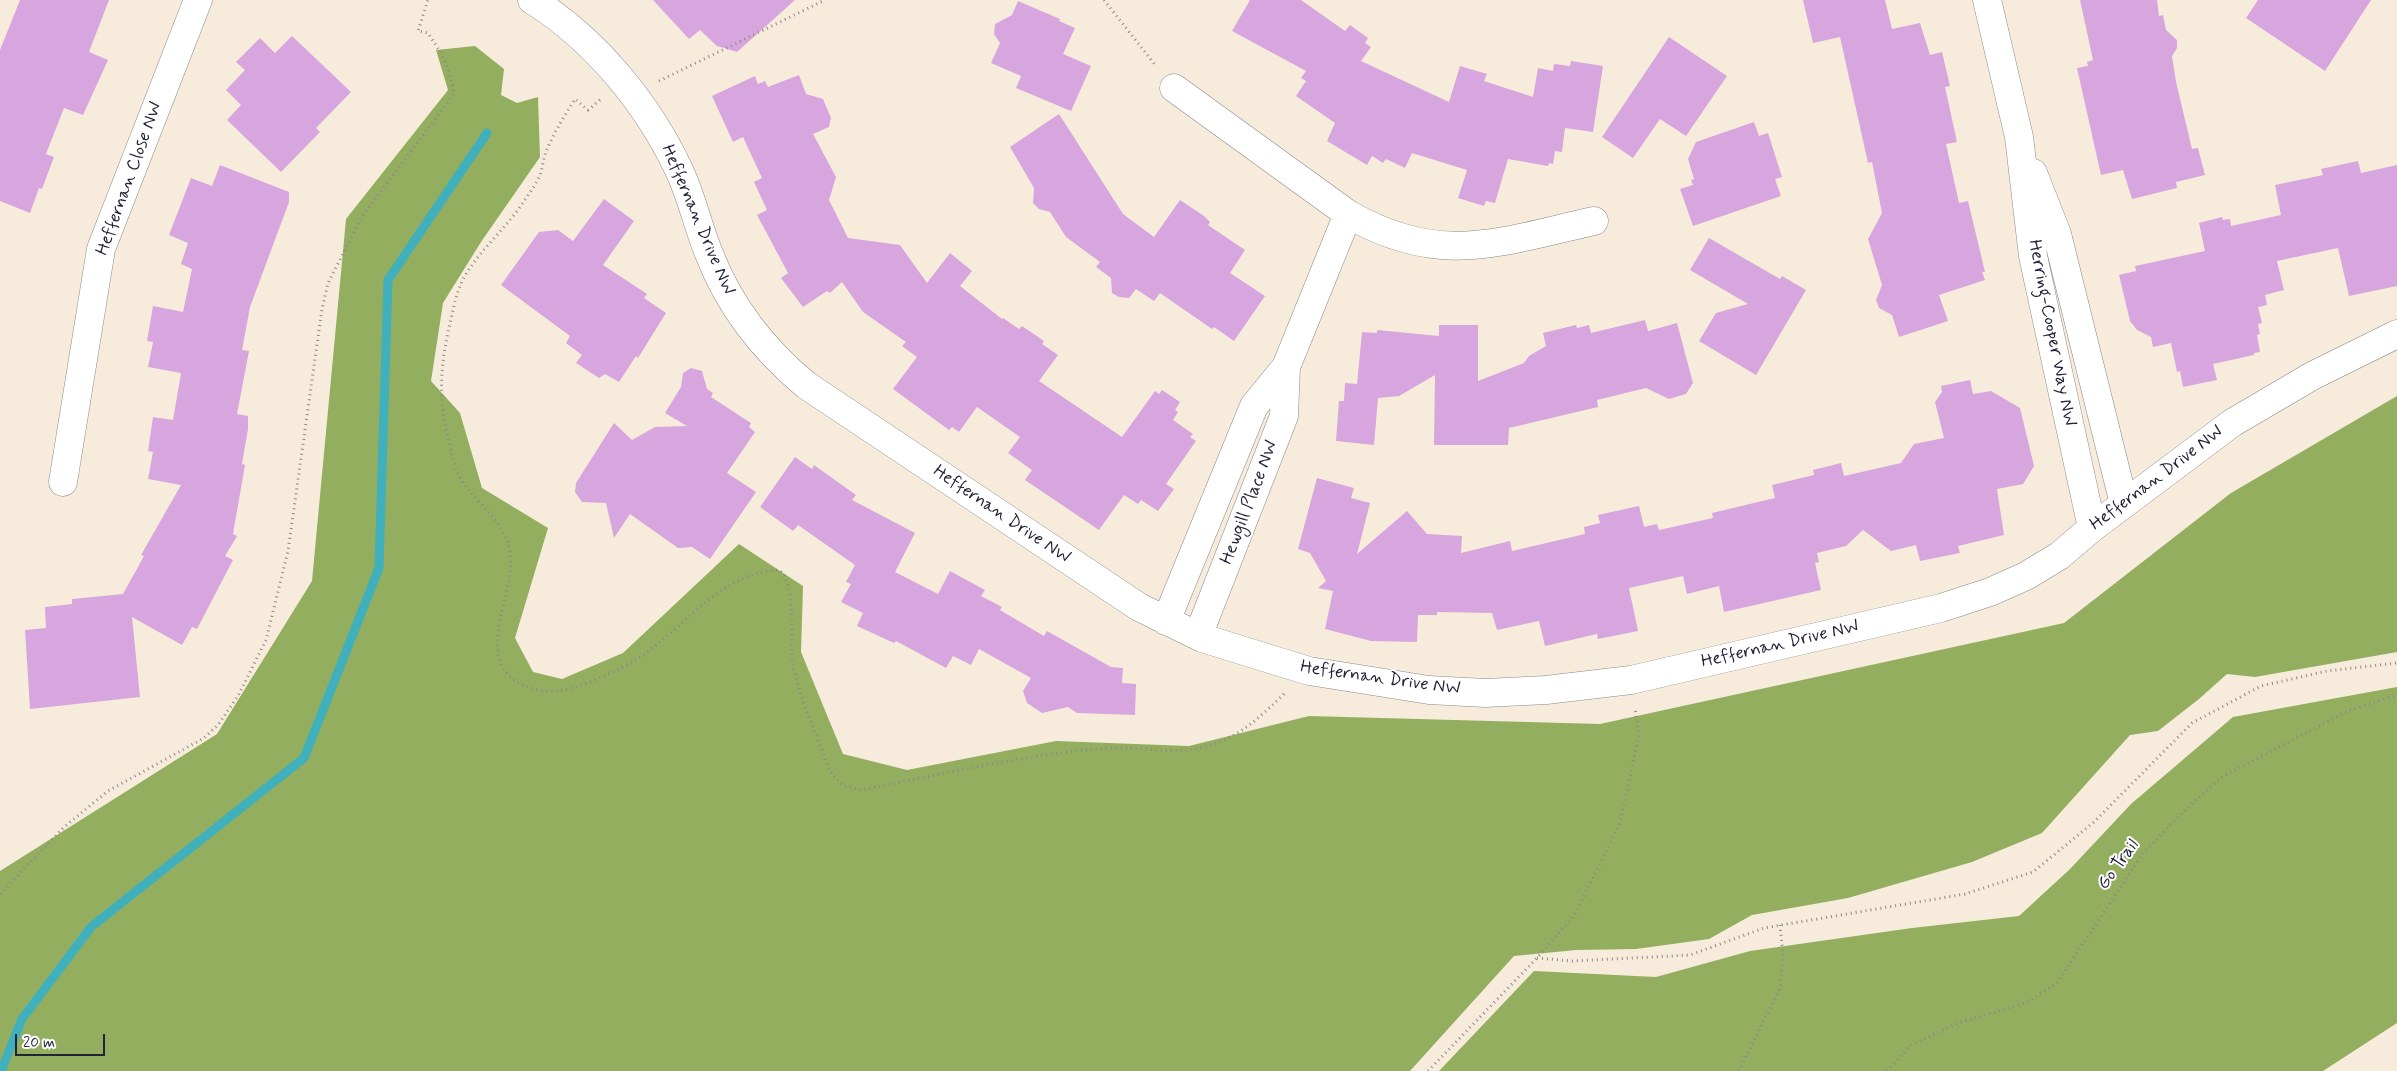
<!DOCTYPE html>
<html>
<head>
<meta charset="utf-8">
<style>
	body { margin:0 }
	#map { position:relative; width:2397px; height:1071px; overflow:hidden; background:#f7ecdb; font-family:Mynerve,sans-serif }
	canvas { display:block }
	.scale { position:absolute; left:15px; top:1034px; width:90px; height:22px; box-sizing:border-box; border:2px solid #22223b; border-top:0; padding-left:6px; font-size:15px; line-height:18px; white-space:nowrap; color:#22223b; -webkit-text-stroke:4px #fff; paint-order:stroke }
</style>
</head>
<body>
<div id="map">
<canvas width="2397" height="1071"></canvas>
<div class="scale">20 m</div>
</div>
<script>
const ctx = document.querySelector('canvas').getContext('2d');
ctx.lineJoin = 'round';
function fillPath(path, color) {
  ctx.fillStyle = color;
  ctx.fill(path, 'evenodd');
}
function strokePath(path, color, width, dash) {
  ctx.strokeStyle = color;
  ctx.lineWidth = width;
  ctx.lineCap = dash ? 'butt' : 'round';
  ctx.setLineDash(dash || []);
  ctx.stroke(path);
}
function write(font, color, halo, rows, align = 'center') {
  ctx.font = font + ' Mynerve,sans-serif';
  ctx.lineWidth = 4;
  ctx.setLineDash([]);
  ctx.textBaseline = 'middle';
  ctx.strokeStyle = halo;
  ctx.fillStyle = color;
  for (const [text, x, y, turn = 0] of rows) {
    ctx.save();
    ctx.translate(x, y);
    ctx.rotate((+turn || 0) * Math.PI / 180);
    ctx.textAlign = isNaN(turn) ? turn : align;
    if (halo) ctx.strokeText(text, 0, 0);
    ctx.fillText(text, 0, 0);
    ctx.restore();
  }
}
fillPath(new Path2D(`
	M 475,46 L 504,69 L 501,95 L 517,103 L 538,97 L 540,157 L 481,242 L 443,303 L 431,381 L 460,413 L 482,488 L 548,528 L 515,638 L 533,672 L 562,679 L 623,653 L 739,544 L 803,586 L 801,652 L 843,754 L 907,770 L 1056,741 L 1189,746 L 1309,716 L 1600,724 L 2064,623 L 2231,493 L 2397,396 L 2397,652 L 2255,677 L 2227,674 L 2199,699 L 2158,731 L 2130,735 L 2042,833 L 1972,862 L 1848,898 L 1752,915 L 1709,939 L 1636,949 L 1576,950 L 1514,956 L 1410,1071 L 0,1071 L 0,871 L 217,734 L 312,581 L 346,219 L 448,90 L 436,50 Z
	M 2397,687 L 2397,1023 L 2323,1071 L 1439,1071 L 1534,971 L 1656,977 L 1750,951 L 1912,928 L 2019,916 L 2070,869 L 2131,804 L 2233,717 Z`), '#94ae60');
strokePath(new Path2D(`
	M 1,1071 L 22,1019 L 91,927 L 304,758 L 379,568 L 388,280 L 487,133`), '#40b0bc', 9);
fillPath(new Path2D(`
	M 20,0 L 109,0 L 89,52 L 108,60 L 83,115 L 64,108 L 46,154 L 54,157 L 42,189 L 39,188 L 30,213 L 0,201 L 0,50 Z
	M 653,0 L 795,0 L 737,52 L 717,46 L 700,30 L 689,39 Z
	M 1250,0 L 1301,0 L 1345,31 L 1350,25 L 1368,38 L 1365,43 L 1371,47 L 1361,61 L 1449,102 L 1460,66 L 1487,74 L 1484,81 L 1533,97 L 1538,68 L 1553,71 L 1554,64 L 1570,66 L 1571,61 L 1603,66 L 1593,132 L 1565,128 L 1562,152 L 1555,151 L 1553,164 L 1549,163 L 1548,166 L 1508,159 L 1495,203 L 1486,201 L 1484,206 L 1458,198 L 1467,170 L 1412,153 L 1405,168 L 1386,159 L 1383,163 L 1372,156 L 1367,165 L 1327,141 L 1335,123 L 1296,96 L 1306,81 L 1301,78 L 1306,71 L 1232,31 Z
	M 1803,0 L 1885,0 L 1892,29 L 1920,23 L 1930,55 L 1942,52 L 1950,86 L 1945,87 L 1957,142 L 1946,144 L 1959,203 L 1968,201 L 1985,272 L 1982,272 L 1985,280 L 1939,295 L 1948,321 L 1899,337 L 1892,315 L 1879,308 L 1876,300 L 1882,285 L 1868,239 L 1882,213 L 1872,162 L 1868,163 L 1840,37 L 1813,43 Z
	M 2080,0 L 2157,0 L 2159,16 L 2163,15 L 2166,30 L 2177,40 L 2177,48 L 2172,56 L 2176,82 L 2192,149 L 2198,148 L 2205,175 L 2176,182 L 2177,188 L 2132,199 L 2123,170 L 2101,175 L 2077,68 L 2088,66 L 2087,62 L 2093,60 Z
	M 2258,0 L 2371,0 L 2325,71 L 2246,18 Z
	M 1018,1 L 1060,19 L 1059,21 L 1075,28 L 1063,54 L 1091,66 L 1071,111 L 1016,88 L 1021,76 L 991,63 L 1000,43 L 994,34 L 995,24 L 1012,15 Z
	M 292,36 L 351,92 L 316,128 L 320,132 L 281,172 L 227,120 L 241,105 L 226,90 L 245,70 L 236,62 L 260,38 L 275,53 Z
	M 1669,37 L 1727,76 L 1686,136 L 1660,119 L 1633,158 L 1602,137 Z
	M 799,75 L 806,94 L 823,99 L 831,118 L 829,127 L 813,134 L 836,177 L 829,200 L 848,238 L 900,245 L 927,283 L 950,253 L 972,271 L 960,286 L 1002,319 L 1003,318 L 1019,329 L 1022,326 L 1044,341 L 1042,344 L 1058,355 L 1039,381 L 1122,437 L 1155,391 L 1159,394 L 1162,390 L 1180,402 L 1175,410 L 1178,412 L 1173,420 L 1193,434 L 1190,437 L 1196,441 L 1166,484 L 1174,489 L 1158,511 L 1141,500 L 1138,504 L 1124,495 L 1099,530 L 1025,480 L 1032,470 L 1008,453 L 1020,437 L 977,407 L 959,432 L 952,427 L 949,430 L 893,389 L 917,357 L 902,346 L 906,342 L 863,312 L 842,282 L 830,293 L 827,291 L 803,307 L 781,278 L 788,273 L 757,215 L 767,210 L 754,182 L 762,178 L 743,137 L 733,142 L 712,96 L 755,76 L 758,84 L 765,81 L 768,87 Z
	M 1059,114 L 1123,214 L 1154,237 L 1180,200 L 1204,216 L 1210,222 L 1208,225 L 1245,250 L 1230,273 L 1265,296 L 1234,341 L 1214,327 L 1212,329 L 1160,293 L 1154,301 L 1136,289 L 1129,298 L 1119,297 L 1112,293 L 1111,278 L 1096,267 L 1100,262 L 1066,237 L 1050,212 L 1039,209 L 1033,203 L 1034,188 L 1010,147 Z
	M 1754,122 L 1759,136 L 1768,133 L 1782,177 L 1775,179 L 1781,196 L 1693,226 L 1680,189 L 1693,185 L 1691,180 L 1694,179 L 1688,159 L 1696,142 Z
	M 2358,161 L 2361,173 L 2397,165 L 2397,286 L 2349,296 L 2338,248 L 2277,261 L 2284,290 L 2265,295 L 2267,305 L 2258,307 L 2262,323 L 2258,324 L 2260,334 L 2257,335 L 2260,352 L 2254,353 L 2254,355 L 2213,364 L 2217,380 L 2183,387 L 2180,371 L 2177,372 L 2171,343 L 2153,347 L 2151,337 L 2137,330 L 2130,321 L 2119,275 L 2136,271 L 2135,266 L 2205,251 L 2199,223 L 2222,217 L 2223,220 L 2230,219 L 2231,226 L 2281,215 L 2275,185 L 2323,175 L 2321,169 Z
	M 220,165 L 289,192 L 289,202 L 250,307 L 242,350 L 249,351 L 237,414 L 248,416 L 248,429 L 242,464 L 245,465 L 233,534 L 237,536 L 225,556 L 233,560 L 197,629 L 192,627 L 182,645 L 132,617 L 140,697 L 30,709 L 25,630 L 46,628 L 45,607 L 72,604 L 72,599 L 123,594 L 144,556 L 141,555 L 181,485 L 148,479 L 153,452 L 148,451 L 153,417 L 173,420 L 181,373 L 148,367 L 153,342 L 147,341 L 153,306 L 183,312 L 192,269 L 181,264 L 188,243 L 169,235 L 191,178 L 212,186 Z
	M 604,199 L 634,221 L 603,265 L 647,294 L 644,298 L 666,313 L 638,358 L 636,356 L 619,382 L 605,374 L 599,378 L 576,363 L 582,355 L 566,343 L 570,336 L 501,285 L 539,232 L 558,230 L 573,241 Z
	M 1709,238 L 1780,279 L 1782,276 L 1806,290 L 1756,375 L 1699,341 L 1716,313 L 1748,304 L 1690,270 Z
	M 1645,320 L 1648,331 L 1677,323 L 1693,383 L 1686,394 L 1669,399 L 1646,388 L 1597,400 L 1598,407 L 1509,428 L 1508,445 L 1434,445 L 1435,375 L 1399,396 L 1378,398 L 1374,445 L 1336,441 L 1339,401 L 1344,401 L 1345,383 L 1357,384 L 1362,332 L 1377,333 L 1377,330 L 1439,336 L 1439,325 L 1478,325 L 1478,381 L 1524,363 L 1529,356 L 1546,346 L 1543,333 L 1576,325 L 1577,328 L 1589,325 L 1591,333 Z
	M 691,368 L 702,371 L 707,389 L 713,393 L 711,397 L 751,423 L 749,427 L 755,432 L 727,473 L 756,492 L 710,559 L 692,547 L 678,548 L 630,514 L 614,538 L 606,503 L 582,502 L 575,492 L 576,483 L 614,423 L 632,440 L 655,427 L 687,426 L 665,413 L 681,387 L 683,373 Z
	M 1970,380 L 1973,394 L 1991,391 L 2020,408 L 2034,466 L 2023,484 L 1997,489 L 2004,535 L 1958,546 L 1960,553 L 1920,561 L 1916,545 L 1891,551 L 1863,530 L 1846,546 L 1817,553 L 1819,562 L 1815,563 L 1821,590 L 1724,612 L 1719,586 L 1687,594 L 1683,576 L 1629,588 L 1638,631 L 1598,639 L 1597,634 L 1545,646 L 1539,621 L 1497,630 L 1492,613 L 1437,612 L 1437,615 L 1418,615 L 1417,642 L 1371,641 L 1325,629 L 1333,591 L 1318,588 L 1326,581 L 1310,553 L 1298,549 L 1317,478 L 1354,488 L 1351,498 L 1370,503 L 1357,554 L 1407,511 L 1427,534 L 1462,536 L 1461,553 L 1510,541 L 1512,551 L 1585,534 L 1584,527 L 1600,523 L 1598,515 L 1639,506 L 1644,527 L 1657,524 L 1659,530 L 1713,518 L 1712,513 L 1775,498 L 1772,485 L 1814,475 L 1813,470 L 1841,463 L 1844,476 L 1901,463 L 1914,444 L 1944,438 L 1935,402 L 1942,392 L 1941,386 Z
	M 795,457 L 812,469 L 814,465 L 856,495 L 852,500 L 915,533 L 895,572 L 938,594 L 950,571 L 985,590 L 981,596 L 1002,607 L 1000,610 L 1044,636 L 1047,631 L 1111,667 L 1123,668 L 1122,683 L 1136,684 L 1135,715 L 1077,713 L 1068,707 L 1042,713 L 1027,703 L 1023,691 L 1031,678 L 979,649 L 971,665 L 953,656 L 946,668 L 896,641 L 894,643 L 857,626 L 863,613 L 841,602 L 851,584 L 846,582 L 855,565 L 798,525 L 793,531 L 760,507 Z`), '#d7a6de');
const minor = new Path2D(`
	M 532,0 C 595,39 648,104 679,170 C 692,197 698,228 710,256 C 730,307 764,350 806,385 L 1139,607 L 1202,638 L 1309,671 L 1429,690 L 1485,693 L 1546,690 L 1631,680 L 1941,608 L 1990,592 L 2026,576 L 2059,556 L 2092,528 L 2232,423 L 2312,376 L 2397,334
	M 1987,0 L 2019,137 L 2033,256 L 2092,528
	M 1174,88 L 1348,214 C 1440,267 1498,242 1594,221
	M 2033,173 L 2057,234 L 2124,504
	M 63,482 L 101,249 L 198,0
	M 1166,621 L 1254,406 L 1286,367 L 1348,214
	M 1198,636 L 1284,416 L 1286,367`);
strokePath(minor, '#8c878b', 29);
strokePath(new Path2D(`
	M 1104,0 L 1156,66
	M 659,81 L 825,0
	M 600,100 L 588,110 L 575,99 C 565,115 555,131 547,149 C 544,156 543,164 541,172 C 538,182 530,192 524,201 C 508,226 484,246 468,271 C 459,284 455,300 452,315 C 440,364 437,398 450,446 C 452,454 453,462 456,469 C 468,500 505,517 510,552 C 517,596 462,674 539,690 C 555,693 571,689 585,684 C 603,677 621,669 637,659 C 685,629 718,573 779,570 C 799,587 788,641 793,666 C 800,699 818,739 830,771 L 842,785 L 861,790 C 943,774 1026,754 1109,748 C 1141,746 1176,756 1208,746 C 1240,737 1261,716 1285,693
	M 0,894 L 64,827 L 108,791 L 204,738 L 218,725 L 238,696 L 266,640 L 288,551 L 322,309 L 328,283 L 363,215 L 454,94 C 451,70 441,52 428,33 L 418,31 L 428,0
	M 1537,958 L 1572,961 L 1690,955 L 1764,928 L 1965,894 L 2033,872 L 2094,822 L 2192,723 L 2261,686 L 2327,671 L 2397,663
	M 1428,1071 L 1537,958 L 1574,916 L 1620,823 L 1639,735 L 1635,708
	M 1739,1071 L 1780,988 L 1783,955 L 1780,925
	M 1887,1071 L 1911,1045 L 1958,1023 L 2026,1003 L 2057,983 L 2143,853 L 2182,813 L 2220,778 L 2348,711 L 2397,695`), '#8c878b', 3, [1, 4]);
strokePath(minor, '#fff', 28);
write('18px', '#22223b', '#fff', [
	["Heffernan Close NW",130,179,-70],
	["Heffernan Drive NW",697,220,67],
	["Herring-Cooper Way NW",2051,333,79],
	["Heffernan Drive NW",2157,479,-37],
	["Hewgill Place NW",1250,503,-69],
	["Heffernan Drive NW",1001,515,34],
	["Heffernan Drive NW",1780,645,-13],
	["Heffernan Drive NW",1380,679,8],
	["Go Trail",2119,865,-54]
]);
</script>
</body>
</html>
